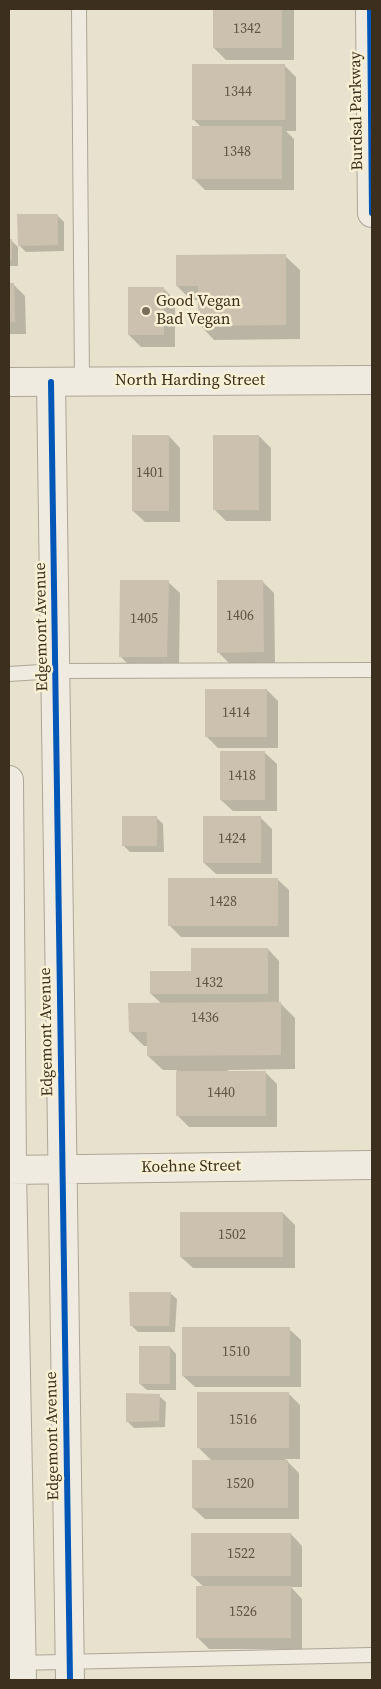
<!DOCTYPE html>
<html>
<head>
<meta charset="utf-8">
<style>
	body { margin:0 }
	#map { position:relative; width:381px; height:1689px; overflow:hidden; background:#e8e1ce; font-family:"Source Serif 4",serif }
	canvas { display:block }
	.frame { position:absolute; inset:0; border:10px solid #3d2f1e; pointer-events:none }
</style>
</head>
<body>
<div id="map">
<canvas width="381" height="1689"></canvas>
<div class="frame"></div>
</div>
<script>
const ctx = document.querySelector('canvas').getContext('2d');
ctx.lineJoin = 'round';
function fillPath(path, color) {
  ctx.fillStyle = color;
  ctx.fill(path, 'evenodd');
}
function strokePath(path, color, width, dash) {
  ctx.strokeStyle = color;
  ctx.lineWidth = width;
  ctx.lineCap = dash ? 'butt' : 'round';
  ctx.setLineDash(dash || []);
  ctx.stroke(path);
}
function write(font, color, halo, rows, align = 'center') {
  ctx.font = font + ' "Source Serif 4",serif';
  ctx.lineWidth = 5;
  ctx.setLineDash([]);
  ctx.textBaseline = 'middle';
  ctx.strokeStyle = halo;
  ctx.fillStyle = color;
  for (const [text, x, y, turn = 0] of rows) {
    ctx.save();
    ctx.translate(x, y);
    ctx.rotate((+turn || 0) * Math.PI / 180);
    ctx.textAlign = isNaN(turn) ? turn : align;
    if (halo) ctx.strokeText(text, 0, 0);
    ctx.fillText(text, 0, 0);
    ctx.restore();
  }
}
fillPath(new Path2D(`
	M 214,9 L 294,9 L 294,60 L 226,60 L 214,48 Z
	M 284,65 L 296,77 L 296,131 L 286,131 L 294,139 L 294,190 L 205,190 L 193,178 L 201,127 L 193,119 Z
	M 57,215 L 64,222 L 64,251 L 26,252 L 19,245 Z
	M 9,240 L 11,240 L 18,247 L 18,266 L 9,266 Z
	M 285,256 L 300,270 L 300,339 L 214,340 L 200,325 L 199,300 L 191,300 L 177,286 Z
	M 9,284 L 13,284 L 25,296 L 26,334 L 9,334 Z
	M 163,288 L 175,300 L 175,347 L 141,347 L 129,335 Z
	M 169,436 L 180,448 L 180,522 L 145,522 L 133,511 Z
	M 259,436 L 271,448 L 271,521 L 226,521 L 214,509 Z
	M 262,581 L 274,593 L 275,664 L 230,664 L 218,652 Z
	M 168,582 L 180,593 L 179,669 L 132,668 L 120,656 Z
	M 267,690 L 278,701 L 278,748 L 218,748 L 206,736 Z
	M 265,753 L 277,764 L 277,811 L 233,811 L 221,800 Z
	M 156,817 L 163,824 L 164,852 L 130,852 L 124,846 Z
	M 260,817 L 272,829 L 272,874 L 216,874 L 204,863 Z
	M 277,879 L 289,890 L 289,937 L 181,937 L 169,925 Z
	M 268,949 L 279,961 L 279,1002 L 295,1018 L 295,1069 L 228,1070 L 228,1072 L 265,1072 L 277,1084 L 277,1127 L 189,1127 L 177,1115 L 177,1070 L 163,1070 L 148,1056 L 148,1046 L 144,1046 L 130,1032 L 162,1004 L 151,994 L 192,972 Z
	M 283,1213 L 295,1225 L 295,1268 L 193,1268 L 181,1257 Z
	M 170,1293 L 177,1299 L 175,1332 L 138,1332 L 131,1325 Z
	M 289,1329 L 301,1340 L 301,1387 L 195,1387 L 183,1376 Z
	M 170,1347 L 176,1354 L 176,1390 L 147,1390 L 140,1384 Z
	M 288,1393 L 300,1405 L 300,1459 L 285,1459 L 299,1473 L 299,1519 L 205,1519 L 193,1508 L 212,1461 L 198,1447 Z
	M 159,1396 L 166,1402 L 165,1427 L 134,1428 L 127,1421 Z
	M 291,1534 L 302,1546 L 302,1587 L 291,1587 L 302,1599 L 302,1649 L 209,1649 L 197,1637 L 204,1587 L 192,1576 Z`), '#0003');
fillPath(new Path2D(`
	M 213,9 L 282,9 L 282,48 L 213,48 Z
	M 192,64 L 285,64 L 285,120 L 192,120 Z
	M 192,126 L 282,126 L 282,179 L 192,179 Z
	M 17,214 L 58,214 L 58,245 L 18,246 Z
	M 9,239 L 12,239 L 12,260 L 9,260 Z
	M 286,254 L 286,325 L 198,326 L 198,286 L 176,286 L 176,255 Z
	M 9,283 L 14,283 L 15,322 L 9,322 Z
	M 128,287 L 164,287 L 164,335 L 128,335 Z
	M 132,435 L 169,435 L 169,511 L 132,511 Z
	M 213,435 L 259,435 L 259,510 L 213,510 Z
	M 120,580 L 169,580 L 167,657 L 119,657 Z
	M 217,580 L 263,580 L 264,652 L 217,653 Z
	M 205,689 L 267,689 L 267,737 L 205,737 Z
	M 220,751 L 265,751 L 265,800 L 220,800 Z
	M 122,816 L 157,816 L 157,846 L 122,846 Z
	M 203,816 L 261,816 L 261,863 L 203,863 Z
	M 168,878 L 278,878 L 278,926 L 168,926 Z
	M 191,948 L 268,948 L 268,994 L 150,994 L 150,971 L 191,971 Z
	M 281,1002 L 281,1055 L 147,1056 L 147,1032 L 129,1032 L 128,1003 Z
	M 176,1071 L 266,1071 L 266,1116 L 176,1116 Z
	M 180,1212 L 283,1212 L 283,1257 L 180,1257 Z
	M 129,1292 L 171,1292 L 169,1326 L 130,1326 Z
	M 182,1327 L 290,1327 L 290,1376 L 182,1376 Z
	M 139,1346 L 170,1346 L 170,1384 L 139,1384 Z
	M 197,1392 L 289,1392 L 289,1448 L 197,1448 Z
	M 126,1393 L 160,1394 L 159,1421 L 126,1422 Z
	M 192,1460 L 288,1460 L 288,1508 L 192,1508 Z
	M 191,1533 L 291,1533 L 291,1576 L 191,1576 Z
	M 196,1586 L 291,1586 L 291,1638 L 196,1638 Z`), '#ccc0af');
const service = new Path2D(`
	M 79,9 L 82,382
	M 9,674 L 56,671 L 372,670
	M 17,1663 L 372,1655`);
const minor = new Path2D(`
	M 51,382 L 70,1680
	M 9,780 L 12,1170 L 22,1680
	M 9,1170 L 372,1165`);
const tertiary = new Path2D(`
	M 370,9 L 372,213
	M 9,382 L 372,380`);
strokePath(service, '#ada697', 16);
strokePath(minor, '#ada697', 30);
strokePath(tertiary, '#ada697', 30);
strokePath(service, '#efebe0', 14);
strokePath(minor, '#efebe0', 28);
strokePath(tertiary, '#efebe0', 28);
strokePath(new Path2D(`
	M 370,9 L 372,213
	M 51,382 L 70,1680`), '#0057b8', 6);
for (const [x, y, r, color] of [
	[146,311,5,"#796d5c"]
]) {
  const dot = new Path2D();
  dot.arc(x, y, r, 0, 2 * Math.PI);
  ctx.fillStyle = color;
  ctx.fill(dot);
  strokePath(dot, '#f8f0d4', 2);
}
write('14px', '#615342', null, [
	["1342",247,29],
	["1344",238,92],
	["1348",237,152],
	["1401",150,473],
	["1406",240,616],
	["1405",144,619],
	["1414",236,713],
	["1418",242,776],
	["1424",232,839],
	["1428",223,902],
	["1432",209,983],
	["1436",205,1018],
	["1440",221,1093],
	["1502",232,1235],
	["1510",236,1352],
	["1516",243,1420],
	["1520",240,1484],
	["1522",241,1554],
	["1526",243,1612]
]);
write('16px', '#3d2f1e', '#f8f0d4', [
	["Burdsal Parkway",357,111,-91],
	["North Harding Street",190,381],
	["Edgemont Avenue",42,627,-91],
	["Edgemont Avenue",47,1032,-91],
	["Koehne Street",191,1167,-1],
	["Edgemont Avenue",53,1436,-91]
]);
write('16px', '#3d2f1e', '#f8f0d4', [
	["Good Vegan",156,302],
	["Bad Vegan",156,320]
], 'left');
</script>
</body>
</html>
